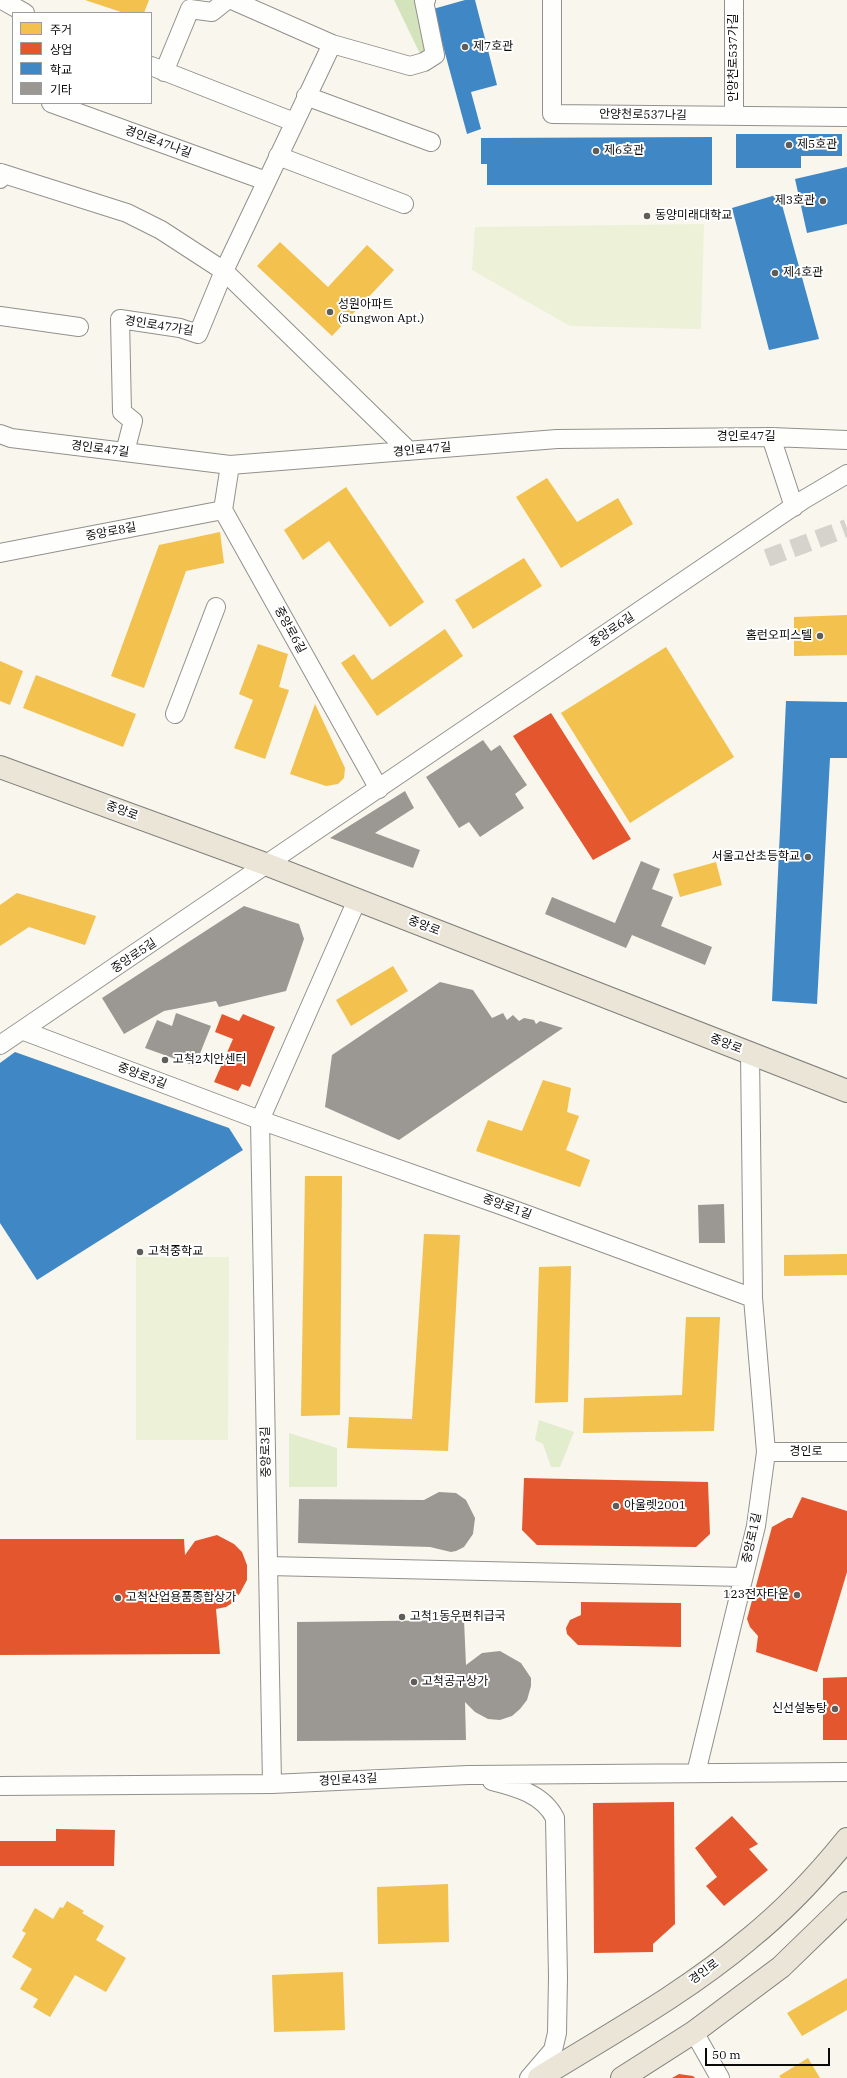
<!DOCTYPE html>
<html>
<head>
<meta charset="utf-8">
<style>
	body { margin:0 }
	#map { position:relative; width:847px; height:2078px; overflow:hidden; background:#f9f6ed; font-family:"IBM Plex Serif","Noto Sans KR",serif }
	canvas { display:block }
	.legend { position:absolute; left:12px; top:12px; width:140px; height:92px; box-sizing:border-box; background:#fff; border:1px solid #9d9d9d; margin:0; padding:5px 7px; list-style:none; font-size:12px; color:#0a0a0a }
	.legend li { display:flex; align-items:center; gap:8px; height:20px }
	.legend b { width:20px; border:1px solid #9d9d9d }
	.scale { position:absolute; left:705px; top:2048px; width:125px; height:18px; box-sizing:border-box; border:2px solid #0a0a0a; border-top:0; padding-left:5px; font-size:12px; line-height:14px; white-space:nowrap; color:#0a0a0a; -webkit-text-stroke:3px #fff; paint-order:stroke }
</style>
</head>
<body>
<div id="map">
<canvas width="847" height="2078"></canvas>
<ul class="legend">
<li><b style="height:11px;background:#f2c14e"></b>주거</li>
<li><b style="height:11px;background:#e4572e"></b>상업</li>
<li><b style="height:11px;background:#3f88c5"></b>학교</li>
<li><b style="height:11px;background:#9b9894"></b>기타</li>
</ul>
<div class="scale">50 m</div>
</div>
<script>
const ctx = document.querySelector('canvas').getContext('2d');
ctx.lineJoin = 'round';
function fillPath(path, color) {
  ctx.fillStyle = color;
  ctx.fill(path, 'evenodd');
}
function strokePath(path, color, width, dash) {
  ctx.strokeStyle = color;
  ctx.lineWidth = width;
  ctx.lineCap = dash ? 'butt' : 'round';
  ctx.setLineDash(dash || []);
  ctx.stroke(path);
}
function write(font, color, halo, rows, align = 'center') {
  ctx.font = font + ' "IBM Plex Serif","Noto Sans KR",serif';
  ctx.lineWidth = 4;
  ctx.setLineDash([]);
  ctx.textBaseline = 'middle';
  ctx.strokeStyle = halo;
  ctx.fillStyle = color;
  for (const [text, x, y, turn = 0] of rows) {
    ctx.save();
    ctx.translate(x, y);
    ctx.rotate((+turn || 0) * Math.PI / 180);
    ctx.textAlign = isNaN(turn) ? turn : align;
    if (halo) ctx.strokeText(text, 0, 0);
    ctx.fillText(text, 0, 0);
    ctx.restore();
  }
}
fillPath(new Path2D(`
	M 539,1420 L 574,1432 L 560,1467 L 551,1467 L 543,1444 L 535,1440 Z
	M 289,1433 L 337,1448 L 337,1487 L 289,1487 Z`), '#e2edce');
fillPath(new Path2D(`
	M 394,0 L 426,0 L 435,55 L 424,62 Z`), '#d3e4bd');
fillPath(new Path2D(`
	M 704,224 L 701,329 L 570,326 L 472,270 L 475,227 Z
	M 136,1257 L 229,1257 L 228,1440 L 136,1440 Z`), '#ecf1d8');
fillPath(new Path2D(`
	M 85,0 L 149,0 L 144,13 L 124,13 Z
	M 280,242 L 328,287 L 367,245 L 394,270 L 332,336 L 257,266 Z
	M 547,478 L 577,522 L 618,498 L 633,524 L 561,568 L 516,497 Z
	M 346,487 L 424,602 L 390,627 L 329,541 L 303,560 L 284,530 Z
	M 220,532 L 224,563 L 186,571 L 144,688 L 111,676 L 159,545 Z
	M 524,558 L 542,586 L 473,629 L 455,600 Z
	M 847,615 L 847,655 L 794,656 L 794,617 Z
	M 445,629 L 463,656 L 377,716 L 341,663 L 354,654 L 372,680 Z
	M 258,644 L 288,654 L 279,687 L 289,690 L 265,759 L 234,748 L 253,700 L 239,694 Z
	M 666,647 L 734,757 L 630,823 L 561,713 Z
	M 0,661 L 23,671 L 10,705 L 0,701 Z
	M 36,675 L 136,714 L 123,747 L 23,708 Z
	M 315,704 L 345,768 L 344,778 L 338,784 L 326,786 L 290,774 Z
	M 716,862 L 722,885 L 680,897 L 673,874 Z
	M 17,893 L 96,916 L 85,945 L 29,927 L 0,946 L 0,905 Z
	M 393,966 L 408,991 L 351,1026 L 336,1000 Z
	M 543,1080 L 571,1088 L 567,1112 L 579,1116 L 566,1150 L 590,1160 L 580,1187 L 476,1151 L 488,1120 L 522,1131 Z
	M 305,1176 L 342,1176 L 340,1415 L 301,1416 Z
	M 424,1234 L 460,1235 L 448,1451 L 347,1448 L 349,1417 L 412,1419 Z
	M 847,1254 L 847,1275 L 784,1276 L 784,1255 Z
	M 571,1266 L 568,1402 L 535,1403 L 539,1267 Z
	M 686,1317 L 720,1317 L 714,1431 L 583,1433 L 584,1398 L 682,1395 Z
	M 448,1884 L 449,1942 L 378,1944 L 377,1887 Z
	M 67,1901 L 84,1911 L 82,1913 L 104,1926 L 96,1940 L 126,1958 L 106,1992 L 75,1975 L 50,2017 L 33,2007 L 38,1999 L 20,1989 L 32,1969 L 12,1957 L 26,1933 L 22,1931 L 35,1908 L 53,1919 L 60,1907 L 63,1908 Z
	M 343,1972 L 345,2030 L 274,2032 L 272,1975 Z
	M 847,1978 L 847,2010 L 802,2036 L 787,2013 Z
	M 808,2058 L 820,2078 L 781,2078 L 779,2076 Z`), '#f2c14e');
fillPath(new Path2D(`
	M 551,713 L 631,839 L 593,860 L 513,736 Z
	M 222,1014 L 239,1021 L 243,1014 L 275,1027 L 250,1087 L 242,1084 L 238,1091 L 214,1082 L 233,1039 L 215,1032 Z
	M 524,1478 L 708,1482 L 710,1534 L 696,1547 L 537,1545 L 522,1530 Z
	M 802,1497 L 847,1511 L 847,1572 L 817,1672 L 756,1652 L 758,1636 L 750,1627 L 747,1619 L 772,1527 L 788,1518 L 792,1518 Z
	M 217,1535 L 234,1544 L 242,1552 L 247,1565 L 247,1580 L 240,1593 L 232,1603 L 226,1607 L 216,1609 L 220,1654 L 0,1655 L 0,1539 L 184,1539 L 185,1555 L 195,1541 Z
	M 581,1602 L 681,1603 L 681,1647 L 578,1645 L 567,1634 L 566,1628 L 570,1620 L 581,1615 Z
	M 847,1677 L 847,1740 L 823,1740 L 823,1678 Z
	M 674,1802 L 675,1924 L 653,1944 L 653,1952 L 594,1953 L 593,1803 Z
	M 732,1816 L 758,1844 L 749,1849 L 768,1870 L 724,1906 L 706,1886 L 717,1877 L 695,1848 Z
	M 56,1829 L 115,1830 L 114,1866 L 0,1866 L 0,1841 L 56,1841 Z
	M 679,2074 L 693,2076 L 695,2078 L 672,2078 Z`), '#e4572e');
fillPath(new Path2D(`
	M 465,0 L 475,0 L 497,85 L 471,92 L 481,129 L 467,134 L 433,9 Z
	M 736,134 L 842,134 L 842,156 L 801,156 L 801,168 L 736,168 Z
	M 712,137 L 712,185 L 487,185 L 487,164 L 481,164 L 481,138 Z
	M 847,167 L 847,224 L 807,233 L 795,179 Z
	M 779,194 L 819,339 L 769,350 L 732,208 Z
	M 786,701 L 847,702 L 847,758 L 830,758 L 817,1004 L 772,1001 Z
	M 15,1052 L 229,1128 L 243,1150 L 37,1280 L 0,1223 L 0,1063 Z`), '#3f88c5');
fillPath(new Path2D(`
	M 483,740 L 491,751 L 500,745 L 527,785 L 515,794 L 524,808 L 480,837 L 469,822 L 459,828 L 426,777 Z
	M 405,791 L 414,808 L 375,833 L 420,850 L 413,868 L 330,838 Z
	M 641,861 L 660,869 L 652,889 L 673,897 L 661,926 L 712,947 L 705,965 L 632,935 L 626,948 L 545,914 L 552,897 L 615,923 Z
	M 244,906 L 299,924 L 304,939 L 286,991 L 219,1007 L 216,1001 L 164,1011 L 124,1034 L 102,998 Z
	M 440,982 L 473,990 L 492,1018 L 503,1013 L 507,1020 L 513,1015 L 519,1021 L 524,1018 L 534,1020 L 536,1024 L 540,1021 L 563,1028 L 399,1140 L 325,1107 L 332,1055 Z
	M 176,1013 L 211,1026 L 195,1066 L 145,1048 L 157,1020 L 172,1026 Z
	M 724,1204 L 725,1243 L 699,1243 L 698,1205 Z
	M 439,1492 L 456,1493 L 466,1500 L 475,1518 L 473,1534 L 464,1547 L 456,1551 L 451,1552 L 430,1547 L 298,1543 L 299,1499 L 424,1500 Z
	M 464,1620 L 466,1665 L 482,1653 L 500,1651 L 521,1663 L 531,1678 L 531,1686 L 527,1700 L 520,1709 L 512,1716 L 500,1720 L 488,1719 L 475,1712 L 465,1702 L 466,1740 L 297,1741 L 297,1622 Z`), '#9b9894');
strokePath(new Path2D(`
	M 767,558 L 847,528`), '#d5d3cb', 18, [18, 9]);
const minor = new Path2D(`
	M 2,0 L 25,13
	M 232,0 L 332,44 L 410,66 L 424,62 L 435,55 L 424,1 L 426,0
	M 552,0 L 552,114 L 847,117
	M 734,0 L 734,116
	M 151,66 L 294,122
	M 164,72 L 190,9 L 212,12 L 227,0
	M 306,96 L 431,142
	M 51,103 L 266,181
	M 278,156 L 404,204
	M 0,179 L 1,173 L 127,213 L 161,230 L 224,271 L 409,451
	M 0,316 L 79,327
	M 0,434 L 11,438 L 230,465 L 557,439 L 771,437 L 847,440
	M 771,437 L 794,507
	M 125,452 L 133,421 L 122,412 L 120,319 L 180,328 L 198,334 L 224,271 L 332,44
	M 230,465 L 223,510 L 379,789
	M 0,553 L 223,510
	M 175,714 L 216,607
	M 24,1031 L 260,1120 L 506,1207 L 753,1298
	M 0,1045 L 803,500 L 847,474
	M 766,1452 L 847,1452
	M 268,1566 L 743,1577
	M 696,1773 L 756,1526 L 766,1452 L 753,1298 L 750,1053
	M 492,1781 C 516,1787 543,1794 555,1818 L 558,1977 L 557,2033 L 553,2050 L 529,2078
	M 272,1784 L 260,1120 L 357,900
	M 0,1786 L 272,1784 L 468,1775 L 847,1772
	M 694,2032 L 720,2078`);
const major = new Path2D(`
	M 0,767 L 268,865 L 847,1091
	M 539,2078 C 610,2034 685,1993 749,1939 C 785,1910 818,1875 847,1839
	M 622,2078 L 694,2032 L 781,1967 L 847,1903`);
strokePath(minor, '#92908c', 20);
strokePath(major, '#7f7e7a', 24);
strokePath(minor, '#fefefc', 18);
strokePath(major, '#eae5d7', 22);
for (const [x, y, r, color] of [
	[465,47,4,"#5e5d59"],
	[789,145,4,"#5e5d59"],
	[596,151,4,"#5e5d59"],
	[823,201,4,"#5e5d59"],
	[647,216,4,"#5e5d59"],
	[775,273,4,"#5e5d59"],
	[330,312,4,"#5e5d59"],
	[820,636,4,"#5e5d59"],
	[808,857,4,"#5e5d59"],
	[165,1060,4,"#5e5d59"],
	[140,1252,4,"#5e5d59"],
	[616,1506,4,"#5e5d59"],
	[797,1595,4,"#5e5d59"],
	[118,1598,4,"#5e5d59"],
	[402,1617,4,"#5e5d59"],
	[414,1682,4,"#5e5d59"],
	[835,1709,4,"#5e5d59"]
]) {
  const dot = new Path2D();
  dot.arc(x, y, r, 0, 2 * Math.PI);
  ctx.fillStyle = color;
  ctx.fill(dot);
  strokePath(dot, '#fff', 1.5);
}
write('12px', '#0a0a0a', '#fff', [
	["제7호관",473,47],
	["제5호관",797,145],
	["제6호관",604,151],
	["제3호관",815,201,"right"],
	["동양미래대학교",655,216],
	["제4호관",783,273],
	["성원아파트",338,305],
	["(Sungwon Apt.)",338,319],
	["홈런오피스텔",812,636,"right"],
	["서울고산초등학교",800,857,"right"],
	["고척2치안센터",173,1060],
	["고척중학교",148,1252],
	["아울렛2001",624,1506],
	["123전자타운",789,1595,"right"],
	["고척산업용품종합상가",126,1598],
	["고척1동우편취급국",410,1617],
	["고척공구상가",422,1682],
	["신선설농탕",827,1709,"right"]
], 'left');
write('12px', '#0a0a0a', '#fff', [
	["안양천로537가길",734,58,-90],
	["안양천로537나길",643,115,1],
	["경인로47나길",158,142,20],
	["경인로47가길",159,326,9],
	["경인로47길",746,437],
	["경인로47길",100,449,7],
	["경인로47길",422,450,-5],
	["중앙로8길",111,532,-11],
	["중앙로6길",290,630,61],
	["중앙로6길",612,630,-34],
	["중앙로",122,811,20],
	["중앙로",424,926,21],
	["중앙로5길",134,956,-34],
	["중앙로",726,1044,21],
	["중앙로3길",142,1076,21],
	["중앙로1길",507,1207,20],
	["중앙로3길",266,1452,-91],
	["경인로",806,1452],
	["중앙로1길",752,1538,-78],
	["경인로43길",348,1780,-3],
	["경인로",704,1972,-36]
]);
</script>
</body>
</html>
